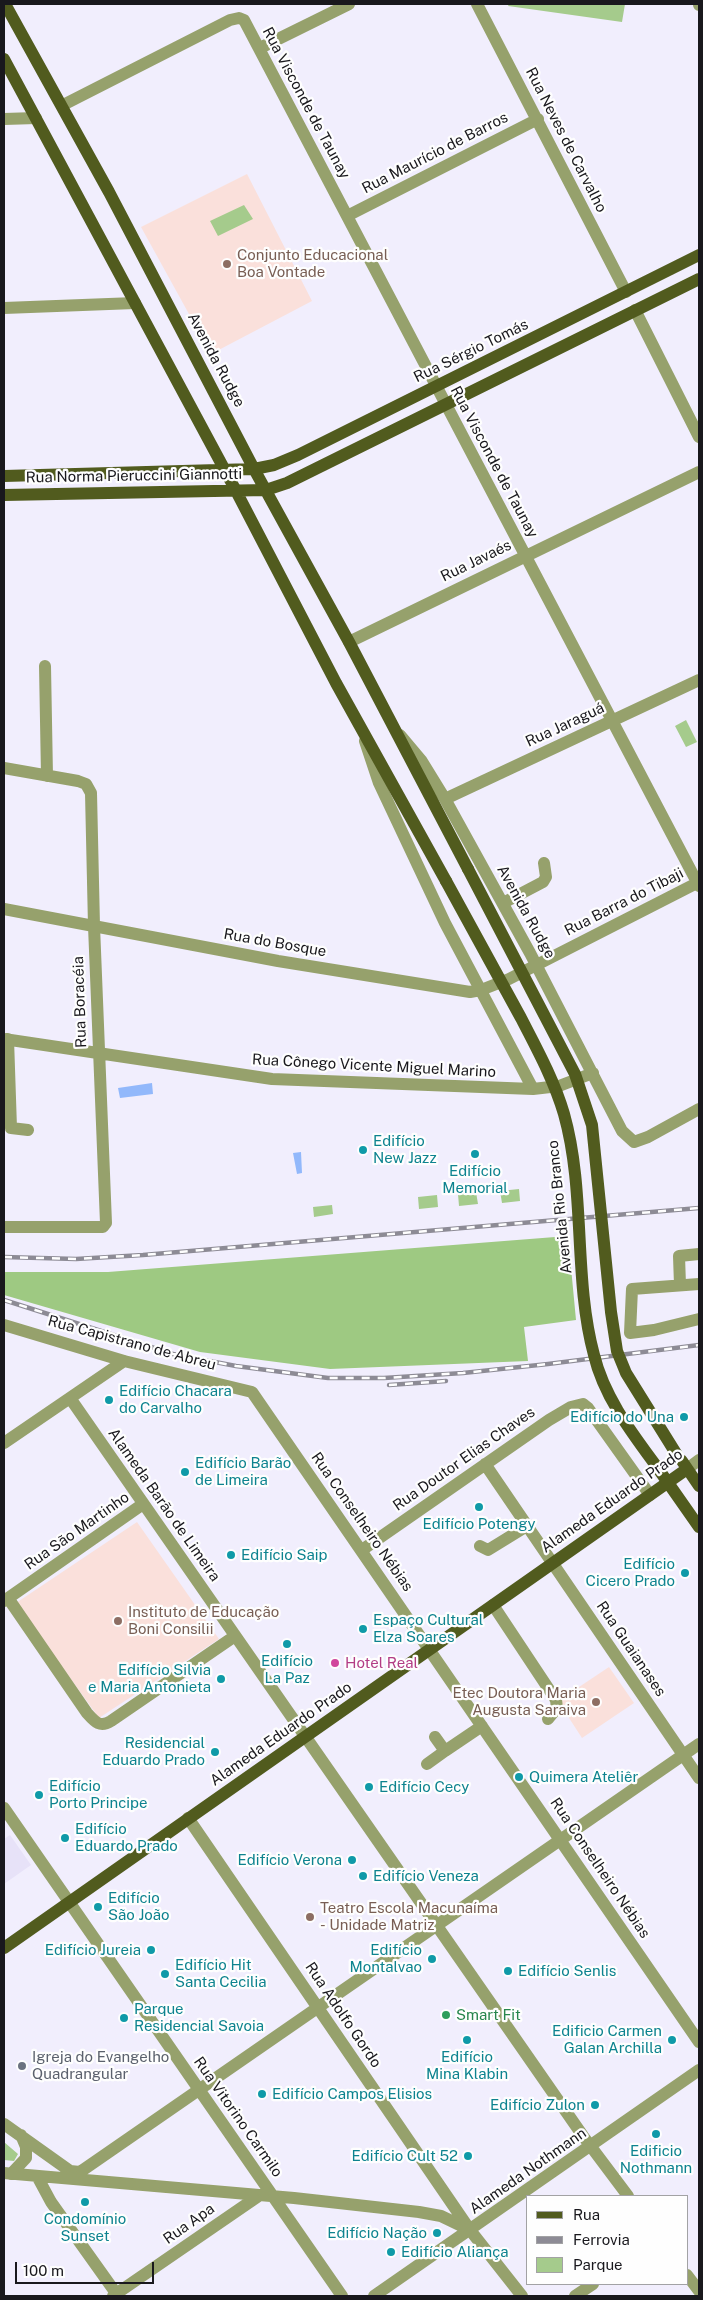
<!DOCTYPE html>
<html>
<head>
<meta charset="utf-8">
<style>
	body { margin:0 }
	#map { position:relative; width:703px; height:2300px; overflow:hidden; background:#f1eefd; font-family:"Public Sans",sans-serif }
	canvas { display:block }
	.frame { position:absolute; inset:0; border:5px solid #19181d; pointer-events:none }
	.legend { position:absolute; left:526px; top:2195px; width:162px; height:90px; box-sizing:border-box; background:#fefefe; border:1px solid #a2a2a4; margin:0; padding:6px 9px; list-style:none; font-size:15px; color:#19181d }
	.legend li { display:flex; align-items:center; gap:10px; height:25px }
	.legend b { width:25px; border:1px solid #a2a2a4 }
	.scale { position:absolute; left:15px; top:2262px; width:139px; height:22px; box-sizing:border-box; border:2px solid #19181d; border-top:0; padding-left:6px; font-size:15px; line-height:18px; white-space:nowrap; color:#19181d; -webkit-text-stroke:4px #fefefe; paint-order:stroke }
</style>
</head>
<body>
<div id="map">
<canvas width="703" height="2300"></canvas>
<div class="frame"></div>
<ul class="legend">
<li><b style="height:6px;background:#515b1e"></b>Rua</li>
<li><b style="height:6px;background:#8d8b95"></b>Ferrovia</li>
<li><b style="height:14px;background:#a5cb8c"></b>Parque</li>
</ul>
<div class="scale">100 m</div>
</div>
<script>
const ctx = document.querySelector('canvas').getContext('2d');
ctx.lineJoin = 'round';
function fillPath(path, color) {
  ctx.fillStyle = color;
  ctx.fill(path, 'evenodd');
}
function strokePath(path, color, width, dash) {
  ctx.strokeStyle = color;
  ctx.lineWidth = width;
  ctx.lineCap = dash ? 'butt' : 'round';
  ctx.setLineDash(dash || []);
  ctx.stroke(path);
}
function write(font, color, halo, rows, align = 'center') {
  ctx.font = font + ' "Public Sans",sans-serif';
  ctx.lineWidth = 4.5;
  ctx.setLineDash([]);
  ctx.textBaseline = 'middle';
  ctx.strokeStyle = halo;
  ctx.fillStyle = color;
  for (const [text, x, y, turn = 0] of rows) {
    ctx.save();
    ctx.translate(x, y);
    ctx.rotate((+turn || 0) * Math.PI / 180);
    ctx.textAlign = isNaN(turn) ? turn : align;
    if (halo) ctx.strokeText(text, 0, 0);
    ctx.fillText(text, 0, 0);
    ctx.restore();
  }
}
fillPath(new Path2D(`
	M 10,1835 L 31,1865 L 4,1884 L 4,1839 Z`), '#e7e2f8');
fillPath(new Path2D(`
	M 247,174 L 312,301 L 211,354 L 141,227 Z
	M 137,1522 L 219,1639 L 99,1718 L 16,1603 Z
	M 609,1667 L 634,1703 L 582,1738 L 558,1701 Z`), '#fae0db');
fillPath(new Path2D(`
	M 509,4 L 625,4 L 622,22 L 508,6 Z
	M 244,205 L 253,219 L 218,236 L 210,221 Z
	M 686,720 L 697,742 L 686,747 L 675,726 Z
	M 519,1189 L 520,1201 L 502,1203 L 500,1191 Z
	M 476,1192 L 478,1204 L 459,1206 L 458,1194 Z
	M 437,1195 L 438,1207 L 419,1209 L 418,1197 Z
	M 332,1205 L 333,1214 L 314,1217 L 313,1207 Z
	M 4,2142 L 18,2154 L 14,2161 L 4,2160 Z`), '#a5cb8c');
fillPath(new Path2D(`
	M 568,1236 L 576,1320 L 524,1327 L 528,1361 L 330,1369 L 200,1352 L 4,1295 L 4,1272 L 108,1272 Z`), '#9ec982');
fillPath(new Path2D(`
	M 152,1083 L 153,1094 L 120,1098 L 118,1088 Z
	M 301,1152 L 302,1173 L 297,1174 L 293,1153 Z`), '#92b8fb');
strokePath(new Path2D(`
	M 477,4 L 626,292
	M 699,4 L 699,5
	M 260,48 L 349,4
	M 63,105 L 230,20 L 239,18 L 244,20 L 699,886
	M 4,119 L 36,118
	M 347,216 L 538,119
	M 4,308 L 135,303
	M 635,310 L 699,437
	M 349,642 L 699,472
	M 45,666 L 47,776
	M 400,735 L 421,760 L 445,799 L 530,953 L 622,1131 L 634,1142 L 648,1137 L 699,1109
	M 365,741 L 379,783 L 445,923 L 533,1089
	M 4,768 L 78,781 L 86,784 L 91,793 L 94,926 L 106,1223 L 103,1227 L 4,1227
	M 445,799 L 699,680
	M 503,903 L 543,882 L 546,877 L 544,863
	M 4,909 L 278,961 L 470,992 L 481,990 L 509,979 L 699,882
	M 4,1039 L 272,1079 L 533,1089 L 559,1086 L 593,1073
	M 8,1039 L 11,1128 L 28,1130
	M 699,1284 L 632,1289 L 630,1333 L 654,1330 L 699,1319
	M 680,1285 L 679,1256 L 699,1254
	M 4,1325 L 124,1361 L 252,1392 L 699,2042
	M 70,1398 L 583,2136 L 628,2196
	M 4,1443 L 124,1361
	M 485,1464 L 699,1778
	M 687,1469 L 699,1460
	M 480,1546 L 488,1550 L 527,1526
	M 362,1550 L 549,1420 L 571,1407 L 583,1404 L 588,1408 L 650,1495
	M 8,1598 L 87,1713 C 95,1722 100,1728 111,1721 L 235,1636
	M 4,1601 L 143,1504
	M 493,1605 L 556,1700 L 557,1708 L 548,1719
	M 435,1737 L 445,1751 L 482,1726
	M 427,1764 L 445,1751
	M 4,1808 L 342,2296
	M 188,1818 L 470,2230 L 522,2296
	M 4,2124 L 70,2171 L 80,2172 L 699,1744
	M 4,2173 L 294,2198 L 419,2212 L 441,2216 L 468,2229
	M 11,2174 L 26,2158 L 26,2147 L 21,2135
	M 37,2176 L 51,2202 L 118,2296
	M 687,2275 L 699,2291
	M 113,2296 L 260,2195
	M 374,2296 L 699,2070
	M 575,2296 L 593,2284`), '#96a16c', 12);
strokePath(new Path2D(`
	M 5,4 L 109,192 L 254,469 L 349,642 L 468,869
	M 4,59 L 235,489 L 336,683 L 446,881
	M 4,476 L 254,469 L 274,465 L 298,455 L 699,255
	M 4,495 L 266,490 L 287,483 L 699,279
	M 682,1461 L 699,1486
	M 657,1467 L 699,1527
	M 4,1948 L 687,1469`), '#515b1e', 12);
const rail = new Path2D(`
	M 4,1257 L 76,1259 L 143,1255 L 699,1208
	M 4,1300 L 173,1354 L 236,1366 L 328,1378 L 384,1378 L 463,1373 L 548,1364 L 699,1345
	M 389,1385 L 446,1381`);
strokePath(rail, '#8d8b95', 4.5);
strokePath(rail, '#fefefe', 2.5, [8]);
strokePath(new Path2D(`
	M 468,869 L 575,1074 L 592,1125 L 611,1312 L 617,1351 L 626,1373 L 677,1455
	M 446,881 C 471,927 496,972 521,1018 C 537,1049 554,1080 564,1114 C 586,1192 573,1277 594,1355 C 604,1397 632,1433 657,1467`), '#515b1e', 12);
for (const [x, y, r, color] of [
	[227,264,5,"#8d6e63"],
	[363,1150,5,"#0f9aa8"],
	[475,1154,5,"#0f9aa8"],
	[109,1400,5,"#0f9aa8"],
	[684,1417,5,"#0f9aa8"],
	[185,1472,5,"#0f9aa8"],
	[479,1507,5,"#0f9aa8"],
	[231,1555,5,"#0f9aa8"],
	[685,1573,5,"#0f9aa8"],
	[118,1621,5,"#8d6e63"],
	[363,1629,5,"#0f9aa8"],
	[287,1644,5,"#0f9aa8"],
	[335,1663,5,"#d1479c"],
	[221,1679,5,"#0f9aa8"],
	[596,1702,5,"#8d6e63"],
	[215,1752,5,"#0f9aa8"],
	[519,1777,5,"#0f9aa8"],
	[369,1787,5,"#0f9aa8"],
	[39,1795,5,"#0f9aa8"],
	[65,1838,5,"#0f9aa8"],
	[352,1860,5,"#0f9aa8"],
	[363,1876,5,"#0f9aa8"],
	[98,1907,5,"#0f9aa8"],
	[310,1917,5,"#8d6e63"],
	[151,1950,5,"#0f9aa8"],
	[432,1959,5,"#0f9aa8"],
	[508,1971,5,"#0f9aa8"],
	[165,1974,5,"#0f9aa8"],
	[446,2015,5,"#2e9e5b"],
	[124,2018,5,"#0f9aa8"],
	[467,2040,5,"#0f9aa8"],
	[672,2040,5,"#0f9aa8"],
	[22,2066,5,"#6b7280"],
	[262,2094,5,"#0f9aa8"],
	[595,2105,5,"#0f9aa8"],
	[656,2134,5,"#0f9aa8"],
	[468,2156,5,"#0f9aa8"],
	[85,2202,5,"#0f9aa8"],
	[437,2233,5,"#0f9aa8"],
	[391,2252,5,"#0f9aa8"]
]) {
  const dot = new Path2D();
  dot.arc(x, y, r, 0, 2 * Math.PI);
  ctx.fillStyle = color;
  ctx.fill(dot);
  strokePath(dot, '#fefefe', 2);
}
write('15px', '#19181d', '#fefefe', [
	["Rua Visconde de Taunay",306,103,62],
	["Rua Neves de Carvalho",566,140,63],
	["Rua Maurício de Barros",435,153,-27],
	["Rua Sérgio Tomás",471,351,-26],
	["Avenida Rudge",216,360,62],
	["Rua Visconde de Taunay",494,462,62],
	["Rua Norma Pieruccini Giannotti",134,476,-1],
	["Rua Javaés",476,561,-26],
	["Rua Jaraguá",565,725,-25],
	["Rua Barra do Tibaji",624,902,-27],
	["Avenida Rudge",526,912,61],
	["Rua do Bosque",275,943,10],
	["Rua Boracéia",80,1002,-92],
	["Rua Cônego Vicente Miguel Marino",374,1066,3],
	["Avenida Rio Branco",560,1207,-96],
	["Rua Capistrano de Abreu",132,1343,15],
	["Rua Doutor Elias Chaves",464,1459,-35],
	["Alameda Eduardo Prado",612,1501,-35],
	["Alameda Barão de Limeira",164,1505,55],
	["Rua Conselheiro Nébias",362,1522,55],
	["Rua São Martinho",77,1531,-35],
	["Rua Guaianases",631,1649,56],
	["Alameda Eduardo Prado",281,1734,-35],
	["Rua Conselheiro Nébias",600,1868,56],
	["Rua Adolfo Gordo",343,2015,56],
	["Rua Vitorino Carmilo",238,2117,55],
	["Alameda Nothmann",528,2171,-35],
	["Rua Apa",189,2224,-35]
]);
write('15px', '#785e54', '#fefefe', [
	["Conjunto Educacional",237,255],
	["Boa Vontade",237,272],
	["Instituto de Educação",128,1612],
	["Boni Consilii",128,1629],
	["Etec Doutora Maria",586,1693,"right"],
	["Augusta Saraiva",586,1710,"right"],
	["Teatro Escola Macunaíma",320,1908],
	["- Unidade Matriz",320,1925]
], 'left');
write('15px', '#0d838f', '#fefefe', [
	["Edifício",373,1141],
	["New Jazz",373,1158],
	["Edifício",475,1171,"center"],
	["Memorial",475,1188,"center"],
	["Edifício Chacara",119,1391],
	["do Carvalho",119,1408],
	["Edifício do Una",674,1417,"right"],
	["Edifício Barão",195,1463],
	["de Limeira",195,1480],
	["Edifício Potengy",479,1524,"center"],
	["Edifício Saip",241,1555],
	["Edifício",675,1564,"right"],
	["Cicero Prado",675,1581,"right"],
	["Espaço Cultural",373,1620],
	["Elza Soares",373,1637],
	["Edifício",287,1661,"center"],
	["La Paz",287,1678,"center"],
	["Edifício Silvia",211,1670,"right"],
	["e Maria Antonieta",211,1687,"right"],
	["Residencial",205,1743,"right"],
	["Eduardo Prado",205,1760,"right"],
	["Quimera Ateliêr",529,1777],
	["Edifício",49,1786],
	["Porto Principe",49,1803],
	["Edifício Cecy",379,1787],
	["Edifício",75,1829],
	["Eduardo Prado",75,1846],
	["Edifício Verona",342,1860,"right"],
	["Edifício Veneza",373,1876],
	["Edifício",108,1898],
	["São João",108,1915],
	["Edifício Jureia",141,1950,"right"],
	["Edifício",422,1950,"right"],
	["Montalvao",422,1967,"right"],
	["Edifício Hit",175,1965],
	["Santa Cecilia",175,1982],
	["Edifício Senlis",518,1971],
	["Parque",134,2009],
	["Residencial Savoia",134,2026],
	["Edificio Carmen",662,2031,"right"],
	["Galan Archilla",662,2048,"right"],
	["Edifício",467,2057,"center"],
	["Mina Klabin",467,2074,"center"],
	["Edifício Campos Elisios",272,2094],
	["Edifício Zulon",585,2105,"right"],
	["Edificio",656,2151,"center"],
	["Nothmann",656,2168,"center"],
	["Edifício Cult 52",458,2156,"right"],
	["Condomínio",85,2219,"center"],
	["Sunset",85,2236,"center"],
	["Edifício Nação",427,2233,"right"],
	["Edifício Aliança",401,2252]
], 'left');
write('15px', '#b23c85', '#fefefe', [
	["Hotel Real",345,1663]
], 'left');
write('15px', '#27864d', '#fefefe', [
	["Smart Fit",456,2015]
], 'left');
write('15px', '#5b616d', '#fefefe', [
	["Igreja do Evangelho",32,2057],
	["Quadrangular",32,2074]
], 'left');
</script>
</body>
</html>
